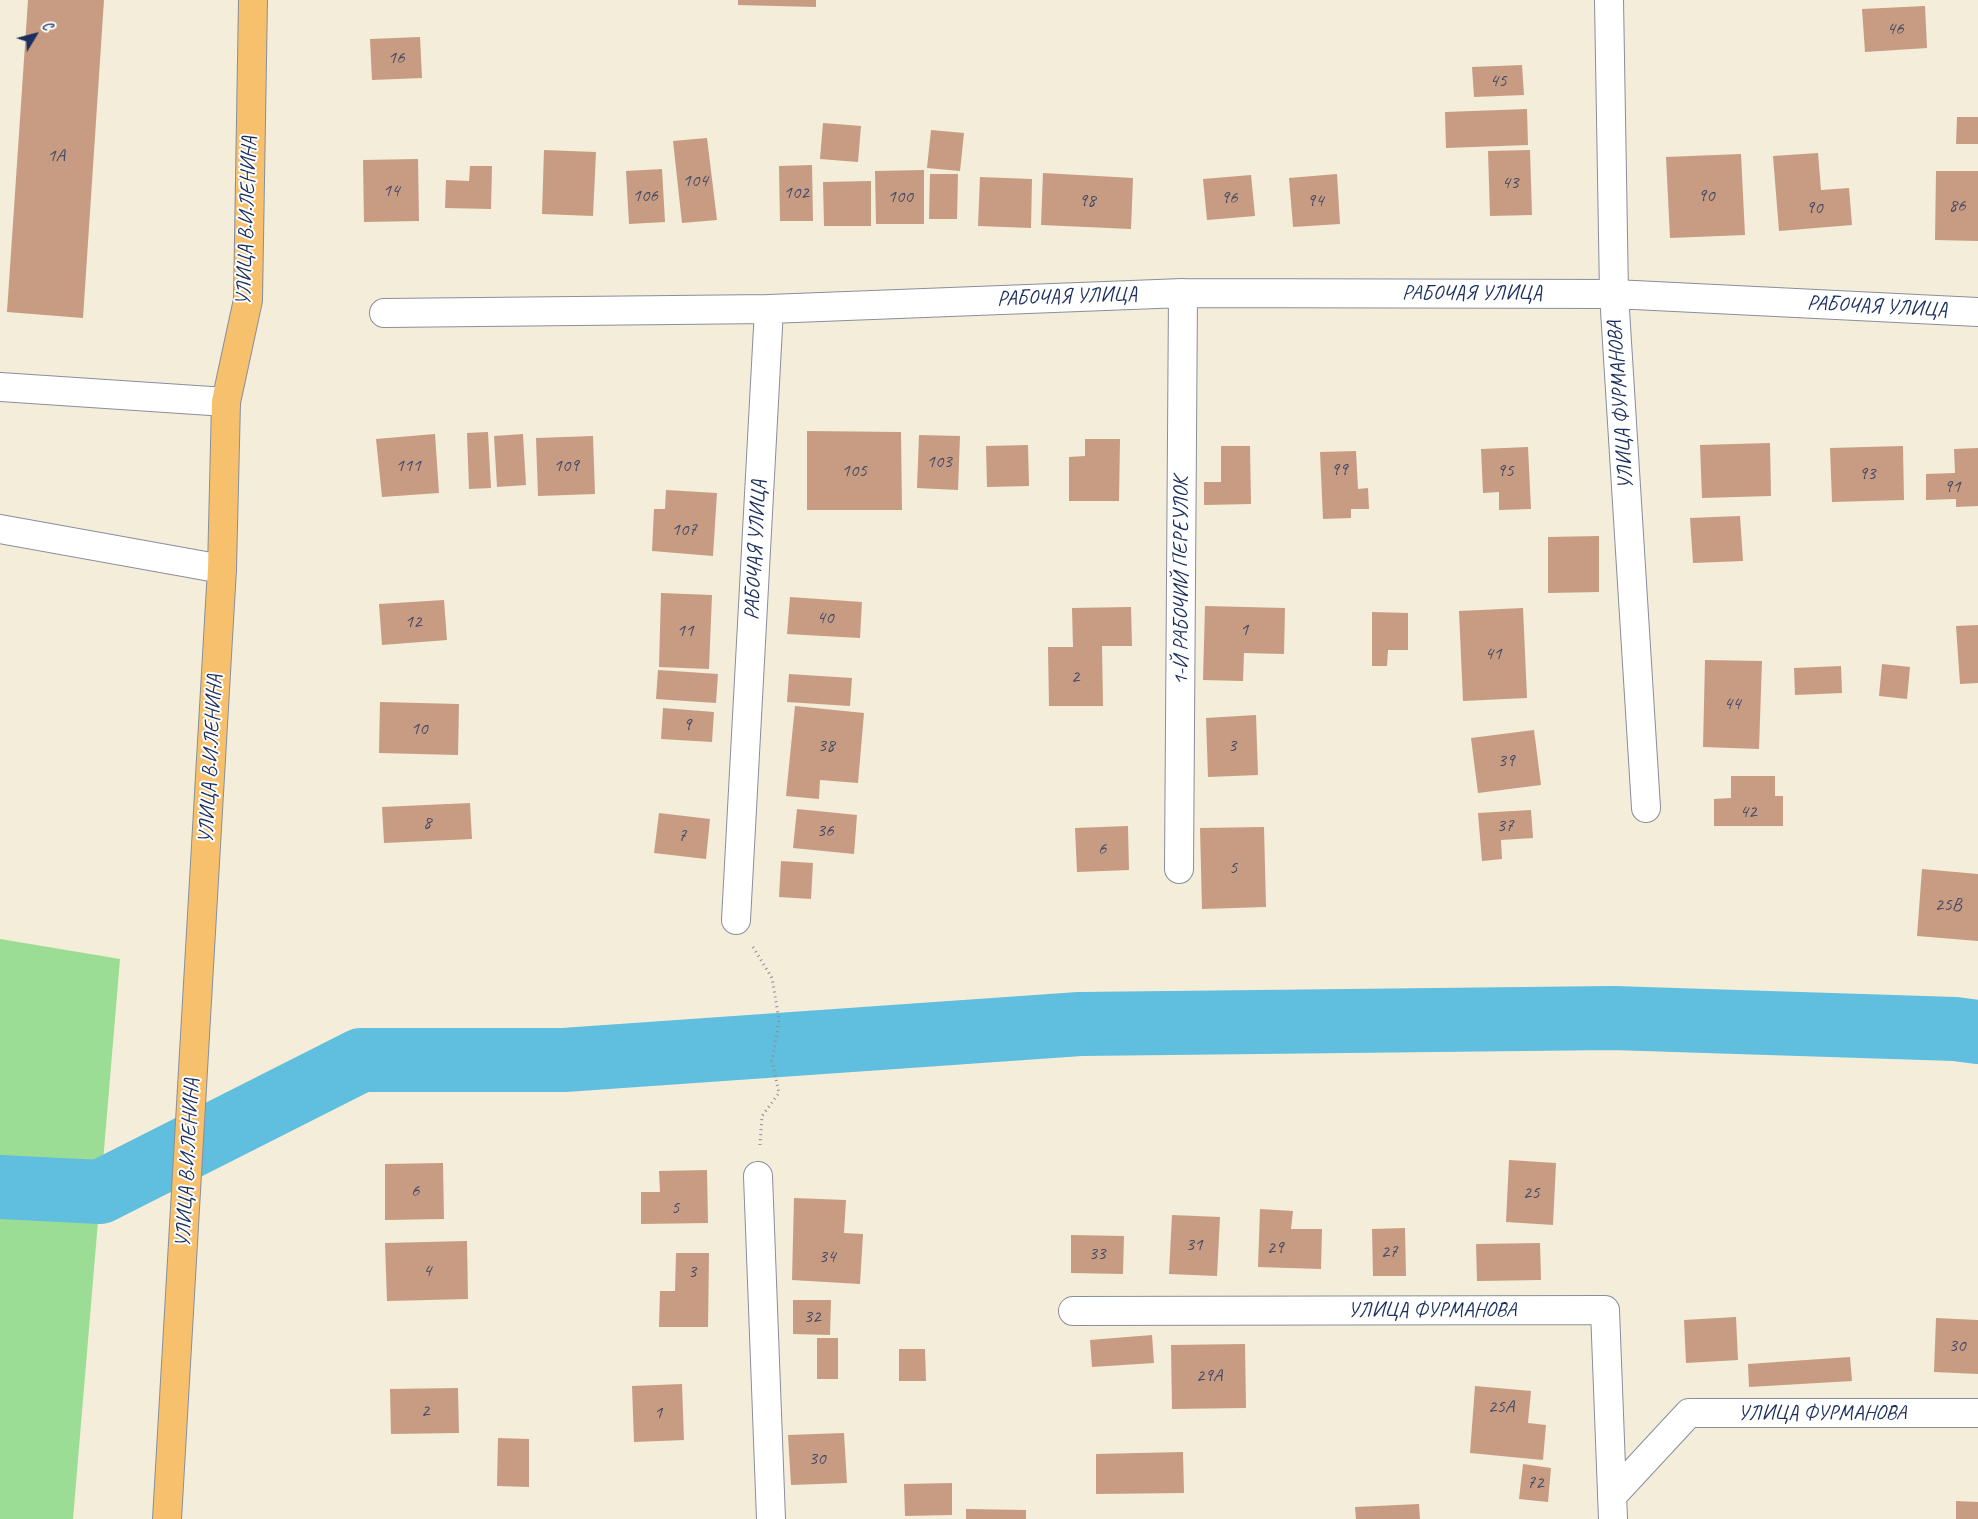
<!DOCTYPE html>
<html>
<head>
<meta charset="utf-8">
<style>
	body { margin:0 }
	#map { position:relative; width:1978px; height:1519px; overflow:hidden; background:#f4edd9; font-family:Caveat,sans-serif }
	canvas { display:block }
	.north { position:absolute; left:10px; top:10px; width:50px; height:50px; -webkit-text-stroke:4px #fff; paint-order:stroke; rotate:53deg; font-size:14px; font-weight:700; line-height:20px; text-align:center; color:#1b2f5e }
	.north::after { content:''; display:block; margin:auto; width:18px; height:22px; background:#1b2f5e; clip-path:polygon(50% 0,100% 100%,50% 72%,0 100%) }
</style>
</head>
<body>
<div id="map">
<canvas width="1978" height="1519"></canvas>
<div class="north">С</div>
</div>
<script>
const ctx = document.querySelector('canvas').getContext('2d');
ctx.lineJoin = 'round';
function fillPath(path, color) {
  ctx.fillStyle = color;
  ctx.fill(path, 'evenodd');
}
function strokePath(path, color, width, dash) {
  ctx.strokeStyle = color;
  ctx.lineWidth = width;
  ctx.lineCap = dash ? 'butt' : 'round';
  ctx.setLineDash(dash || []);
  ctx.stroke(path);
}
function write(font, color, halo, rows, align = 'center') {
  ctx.font = font + ' Caveat,sans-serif';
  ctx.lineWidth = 4;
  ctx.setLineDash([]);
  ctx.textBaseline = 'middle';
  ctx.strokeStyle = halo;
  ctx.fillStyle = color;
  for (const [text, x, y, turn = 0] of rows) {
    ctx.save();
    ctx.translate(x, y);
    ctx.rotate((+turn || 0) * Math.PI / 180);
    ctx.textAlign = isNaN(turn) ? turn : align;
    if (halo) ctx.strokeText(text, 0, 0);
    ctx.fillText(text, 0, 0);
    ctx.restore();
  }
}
fillPath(new Path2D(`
	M 0,939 L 120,959 L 73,1519 L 0,1519 Z`), '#9bdd94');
strokePath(new Path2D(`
	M 0,1187 L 100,1192 L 361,1060 L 564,1060 L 1080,1024 L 1613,1018 L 1955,1029 L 1978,1032`), '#60bede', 64);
fillPath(new Path2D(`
	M 28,0 L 104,0 L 83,318 L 7,312 Z
	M 738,0 L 816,0 L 816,7 L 738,5 Z
	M 1925,6 L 1927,48 L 1865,52 L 1862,9 Z
	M 420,37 L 422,78 L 372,80 L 370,39 Z
	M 1522,65 L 1524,95 L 1474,97 L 1472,67 Z
	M 1527,109 L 1528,145 L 1446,148 L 1445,112 Z
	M 1957,117 L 1978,117 L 1978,144 L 1956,144 Z
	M 823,123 L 861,126 L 858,162 L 820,159 Z
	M 931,130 L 964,133 L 960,171 L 927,168 Z
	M 707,138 L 717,220 L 682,223 L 673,141 Z
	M 544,150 L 596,152 L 593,216 L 542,214 Z
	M 1530,150 L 1532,215 L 1490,216 L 1488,151 Z
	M 1818,153 L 1821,190 L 1849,188 L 1852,225 L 1779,231 L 1773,156 Z
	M 1741,154 L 1745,235 L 1670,238 L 1666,157 Z
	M 418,159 L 419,221 L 364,222 L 363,160 Z
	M 812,165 L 813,221 L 780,221 L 779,166 Z
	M 470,166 L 492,166 L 491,209 L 445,208 L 446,180 L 469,181 Z
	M 662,169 L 665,222 L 629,224 L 626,171 Z
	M 924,170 L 924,224 L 876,224 L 875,171 Z
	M 1936,171 L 1978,171 L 1978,241 L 1935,240 Z
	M 1043,173 L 1133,178 L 1131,229 L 1041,225 Z
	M 930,174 L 958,174 L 957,219 L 929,219 Z
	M 1337,174 L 1340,224 L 1293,227 L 1289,178 Z
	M 1251,175 L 1255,216 L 1207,220 L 1203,179 Z
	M 980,177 L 1032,179 L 1031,228 L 978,226 Z
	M 871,181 L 871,226 L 824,226 L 823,182 Z
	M 807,431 L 901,432 L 902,510 L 807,510 Z
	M 488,432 L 491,488 L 469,489 L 467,433 Z
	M 435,434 L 439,493 L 382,497 L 376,439 Z
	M 523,434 L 526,485 L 497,487 L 494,436 Z
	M 919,435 L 960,436 L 958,490 L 917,488 Z
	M 593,436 L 595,494 L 538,496 L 536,438 Z
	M 1085,439 L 1120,439 L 1119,501 L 1069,501 L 1069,457 L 1085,456 Z
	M 1770,443 L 1771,496 L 1702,498 L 1700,445 Z
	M 1028,445 L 1029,486 L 987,487 L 986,446 Z
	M 1221,446 L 1250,446 L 1251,504 L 1204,505 L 1204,482 L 1221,482 Z
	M 1903,446 L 1904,500 L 1832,502 L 1830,448 Z
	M 1528,447 L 1531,509 L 1499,510 L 1499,492 L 1483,493 L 1481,449 Z
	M 1978,448 L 1978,506 L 1956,507 L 1956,499 L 1926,500 L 1926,474 L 1955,473 L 1954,449 Z
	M 1356,451 L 1358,489 L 1368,488 L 1369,509 L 1351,509 L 1351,518 L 1323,519 L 1320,452 Z
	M 666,490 L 717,493 L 713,556 L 652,551 L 654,509 L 665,509 Z
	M 1740,516 L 1743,561 L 1693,563 L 1690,518 Z
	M 1599,536 L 1599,592 L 1548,593 L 1548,537 Z
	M 661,593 L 712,595 L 709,669 L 659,667 Z
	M 790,597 L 862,602 L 860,638 L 787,634 Z
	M 444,600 L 447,640 L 382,645 L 379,604 Z
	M 1205,606 L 1285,608 L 1284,654 L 1244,653 L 1243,681 L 1203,680 Z
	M 1131,607 L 1132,646 L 1102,646 L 1103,706 L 1049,706 L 1048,647 L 1073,647 L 1072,608 Z
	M 1523,608 L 1527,698 L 1463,701 L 1459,611 Z
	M 1372,612 L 1408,613 L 1408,650 L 1388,650 L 1387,666 L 1372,666 Z
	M 1978,625 L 1978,683 L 1960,684 L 1956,626 Z
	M 1705,660 L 1762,661 L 1759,749 L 1703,747 Z
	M 1882,664 L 1910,667 L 1907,699 L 1879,696 Z
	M 1841,666 L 1842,693 L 1795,695 L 1794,668 Z
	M 658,670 L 718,674 L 716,703 L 656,699 Z
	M 789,674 L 852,678 L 850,706 L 787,702 Z
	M 380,702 L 459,704 L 458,755 L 379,753 Z
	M 795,706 L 864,713 L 858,783 L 820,780 L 819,799 L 786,796 Z
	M 663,708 L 714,712 L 712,742 L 661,739 Z
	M 1256,715 L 1258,775 L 1208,777 L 1206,718 Z
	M 1534,730 L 1541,785 L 1478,793 L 1471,738 Z
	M 1731,776 L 1775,776 L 1775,796 L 1783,796 L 1783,826 L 1714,826 L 1714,799 L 1731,798 Z
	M 470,803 L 472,839 L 384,843 L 382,807 Z
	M 797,809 L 857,815 L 854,854 L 793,848 Z
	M 1531,810 L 1533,838 L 1501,840 L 1502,859 L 1482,861 L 1478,813 Z
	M 659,813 L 710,819 L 706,859 L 654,853 Z
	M 1128,826 L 1129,870 L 1077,872 L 1075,828 Z
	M 1264,827 L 1266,907 L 1202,909 L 1200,828 Z
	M 781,861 L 813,863 L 811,899 L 779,897 Z
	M 1922,869 L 1978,874 L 1978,941 L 1917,936 Z
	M 1509,1160 L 1556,1163 L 1553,1225 L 1506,1222 Z
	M 443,1163 L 444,1219 L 385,1220 L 385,1164 Z
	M 707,1170 L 708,1223 L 641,1224 L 641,1192 L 660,1192 L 659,1171 Z
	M 794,1198 L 846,1200 L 844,1233 L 863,1234 L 860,1284 L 792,1280 Z
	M 1260,1209 L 1293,1211 L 1291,1229 L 1322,1229 L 1321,1269 L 1258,1267 Z
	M 1172,1215 L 1220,1217 L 1217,1276 L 1169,1274 Z
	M 1405,1228 L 1406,1276 L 1373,1276 L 1372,1229 Z
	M 1071,1235 L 1124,1236 L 1123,1274 L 1071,1273 Z
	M 467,1241 L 468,1299 L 387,1301 L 385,1243 Z
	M 1540,1243 L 1541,1280 L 1477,1281 L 1476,1244 Z
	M 676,1253 L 709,1253 L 708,1327 L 659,1327 L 660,1291 L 675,1291 Z
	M 793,1300 L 831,1300 L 830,1335 L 793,1334 Z
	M 1736,1317 L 1738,1360 L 1686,1363 L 1684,1320 Z
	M 1936,1318 L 1978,1320 L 1978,1374 L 1934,1372 Z
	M 1152,1335 L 1154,1363 L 1092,1367 L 1090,1340 Z
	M 817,1338 L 838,1338 L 838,1379 L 817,1379 Z
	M 1245,1344 L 1246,1408 L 1172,1409 L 1171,1345 Z
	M 899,1349 L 925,1349 L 926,1381 L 899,1381 Z
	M 1850,1357 L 1852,1381 L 1749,1387 L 1748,1364 Z
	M 682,1384 L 684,1440 L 634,1442 L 632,1386 Z
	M 1475,1386 L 1531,1391 L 1528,1423 L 1546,1425 L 1543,1460 L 1470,1453 Z
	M 458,1388 L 459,1433 L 391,1434 L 390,1389 Z
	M 844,1433 L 847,1483 L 791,1485 L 788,1435 Z
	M 498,1438 L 529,1439 L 529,1487 L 497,1486 Z
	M 1183,1452 L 1184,1493 L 1096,1494 L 1096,1454 Z
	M 1523,1464 L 1551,1468 L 1548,1502 L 1519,1499 Z
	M 952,1483 L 952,1515 L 905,1516 L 904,1484 Z
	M 1956,1501 L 1978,1502 L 1978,1519 L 1956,1519 Z
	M 1419,1504 L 1420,1519 L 1356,1519 L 1355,1507 Z
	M 966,1509 L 1026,1510 L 1026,1519 L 966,1519 Z`), '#c79c82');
const minor = new Path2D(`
	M 1609,0 L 1614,294 L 1646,808
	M 384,313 L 769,309
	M 0,387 L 226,402
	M 0,529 L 222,569
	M 1179,869 L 1183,293
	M 736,920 L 769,309 L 1183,293 L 1614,294 L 1978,312
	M 758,1176 L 771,1519
	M 1073,1311 L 1605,1310 L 1613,1519
	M 1612,1496 L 1689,1413 L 1978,1413`);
const major = new Path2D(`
	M 167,1519 L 222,569 L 226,402 L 248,300 L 253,0`);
strokePath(minor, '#888e9c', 30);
strokePath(major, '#888e9c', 30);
strokePath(new Path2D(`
	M 753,947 L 772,978 L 779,1020 L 772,1061 L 779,1093 L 762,1116 L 760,1145`), '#888e9c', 3, [1, 4]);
strokePath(minor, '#fff', 28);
strokePath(major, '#f7c06c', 28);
write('19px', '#464a67', null, [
	["46",1895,29],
	["16",396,58],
	["45",1498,81],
	["1А",56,156],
	["104",695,181],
	["43",1510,183],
	["14",391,191],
	["102",796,193],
	["106",645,196],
	["90",1706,196],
	["100",900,197],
	["96",1229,198],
	["98",1087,201],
	["94",1315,201],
	["86",1957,206],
	["90",1814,208],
	["103",939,462],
	["111",408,466],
	["109",566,466],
	["99",1339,470],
	["105",854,471],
	["95",1505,471],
	["93",1867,474],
	["91",1952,487],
	["107",684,530],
	["40",825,618],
	["12",413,622],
	["1",1244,630],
	["11",685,631],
	["41",1493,654],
	["2",1075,677],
	["44",1732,704],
	["9",687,725],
	["10",419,729],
	["38",826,746],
	["3",1232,746],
	["39",1506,761],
	["42",1748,812],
	["8",427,823],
	["37",1505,826],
	["36",825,831],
	["7",682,836],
	["6",1102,849],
	["5",1233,868],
	["25В",1948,905],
	["6",415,1191],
	["25",1531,1193],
	["5",675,1208],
	["31",1194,1245],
	["29",1275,1248],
	["27",1389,1252],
	["33",1097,1254],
	["34",827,1257],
	["4",427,1271],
	["3",692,1272],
	["32",812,1317],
	["30",1957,1346],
	["29А",1209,1376],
	["25А",1501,1407],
	["2",425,1411],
	["1",658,1413],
	["30",817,1459],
	["72",1535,1483]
]);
write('21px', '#1b2f5e', '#fff', [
	["УЛИЦА В.И.ЛЕНИНА",247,221,-88],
	["РАБОЧАЯ УЛИЦА",1472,293],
	["РАБОЧАЯ УЛИЦА",1067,297,-2],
	["РАБОЧАЯ УЛИЦА",1877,307,3],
	["УЛИЦА ФУРМАНОВА",1621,405,-94],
	["РАБОЧАЯ УЛИЦА",756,550,-87],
	["1-Й РАБОЧИЙ ПЕРЕУЛОК",1181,581,-90],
	["УЛИЦА В.И.ЛЕНИНА",211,759,-87],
	["УЛИЦА В.И.ЛЕНИНА",188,1163,-87],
	["УЛИЦА ФУРМАНОВА",1432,1310],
	["УЛИЦА ФУРМАНОВА",1822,1413]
]);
</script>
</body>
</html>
